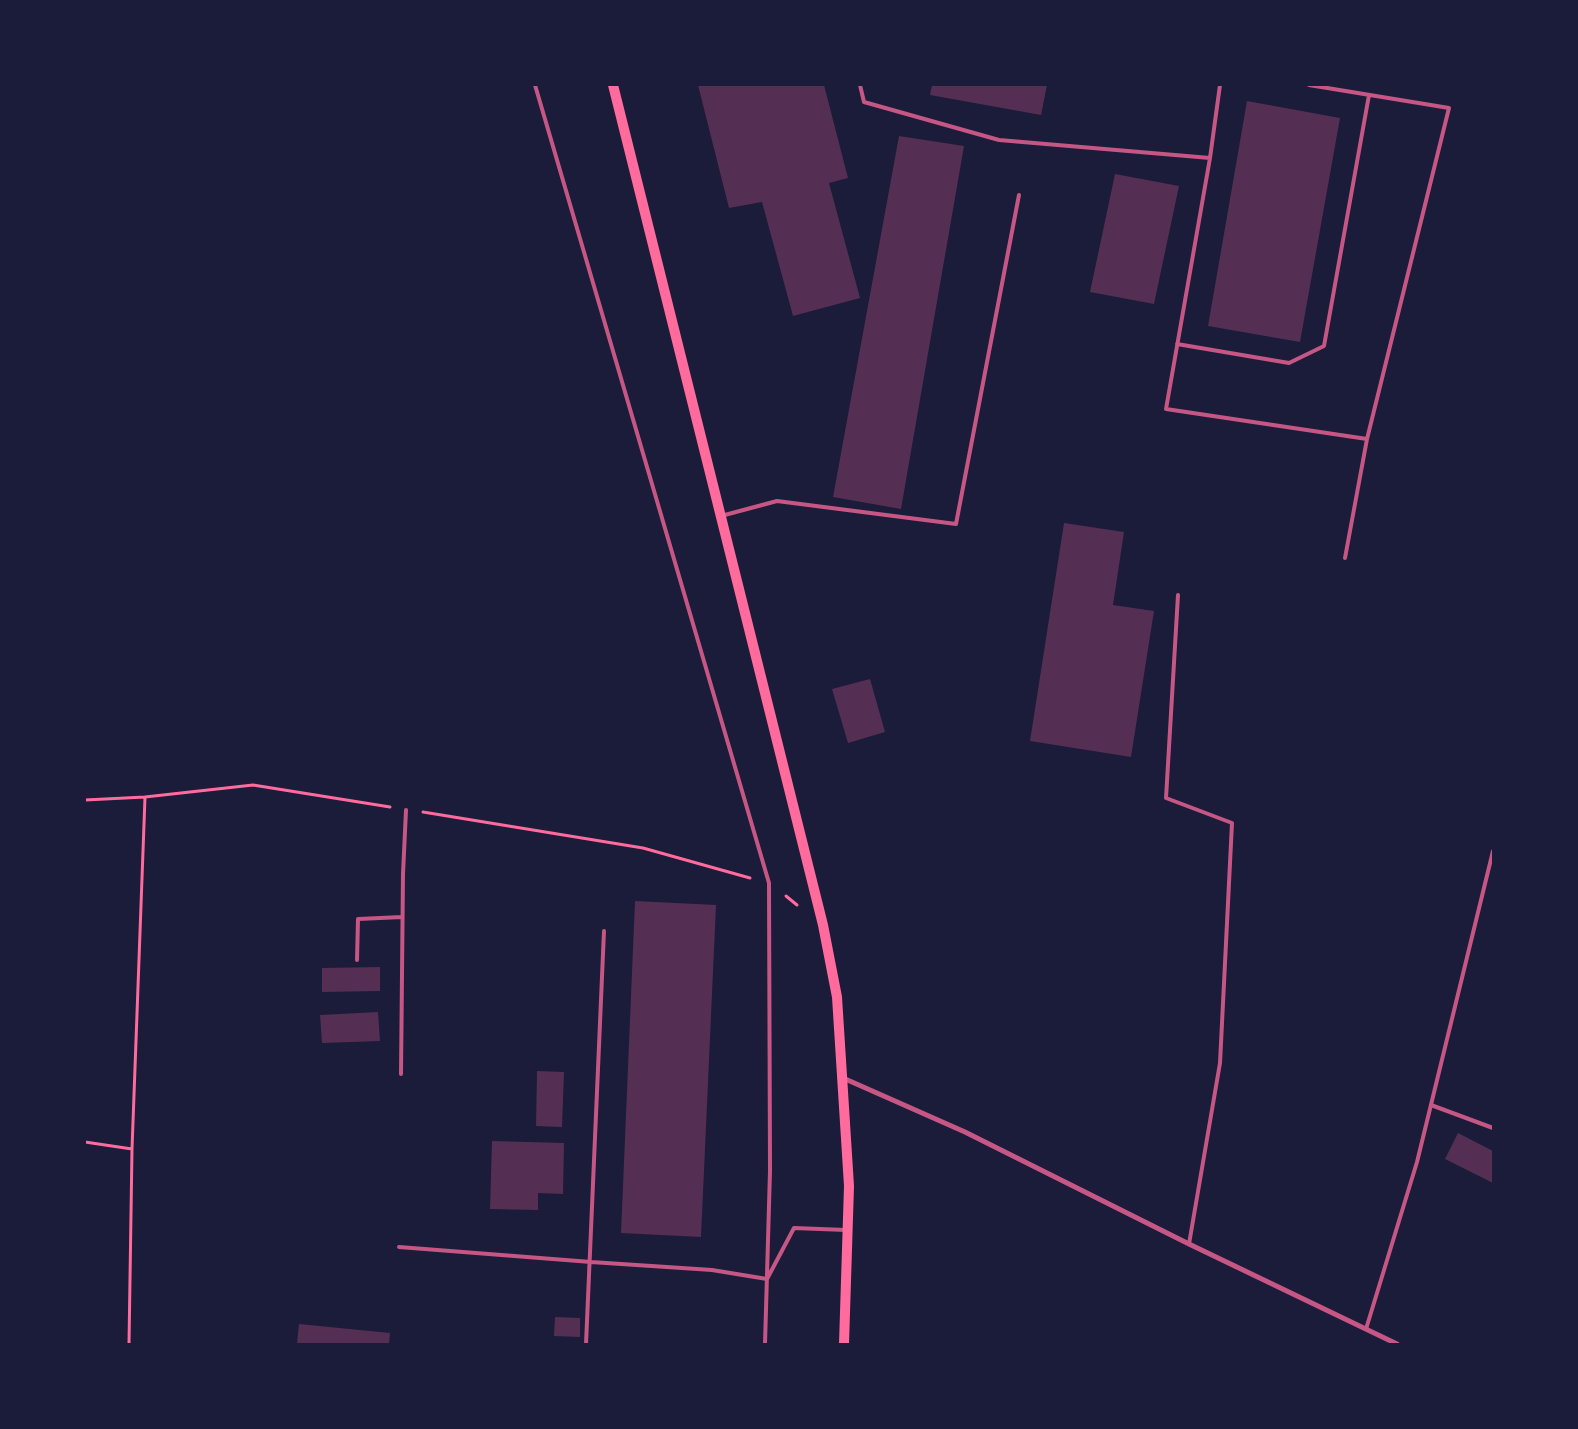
<!DOCTYPE html>
<html>
<head>
<meta charset="utf-8">
<style>
	body { margin:0 }
	#map { position:relative; width:1578px; height:1429px; overflow:hidden; background:#1b1b3a; font-family:Inter,sans-serif }
	canvas { display:block }
	.frame { position:absolute; inset:0; border:86px solid #1b1b3a; pointer-events:none }
</style>
</head>
<body>
<div id="map">
<canvas width="1578" height="1429"></canvas>
<div class="frame"></div>
</div>
<script>
const ctx = document.querySelector('canvas').getContext('2d');
ctx.lineJoin = 'round';
function fillPath(path, color) {
  ctx.fillStyle = color;
  ctx.fill(path, 'evenodd');
}
function strokePath(path, color, width, dash) {
  ctx.strokeStyle = color;
  ctx.lineWidth = width;
  ctx.lineCap = dash ? 'butt' : 'round';
  ctx.setLineDash(dash || []);
  ctx.stroke(path);
}
fillPath(new Path2D(`
	M 698,85 L 824,85 L 848,178 L 829,183 L 860,298 L 793,316 L 762,202 L 729,208 Z
	M 932,85 L 1047,85 L 1041,115 L 930,95 Z
	M 1247,101 L 1340,118 L 1300,342 L 1208,326 Z
	M 899,136 L 964,146 L 901,509 L 833,497 Z
	M 1115,174 L 1179,186 L 1154,304 L 1090,292 Z
	M 1064,523 L 1124,532 L 1113,605 L 1154,611 L 1131,757 L 1030,741 Z
	M 870,679 L 885,732 L 848,743 L 832,689 Z
	M 635,901 L 716,905 L 701,1237 L 621,1233 Z
	M 380,967 L 380,991 L 322,992 L 322,968 Z
	M 378,1012 L 380,1041 L 322,1043 L 320,1015 Z
	M 537,1071 L 564,1072 L 562,1127 L 536,1126 Z
	M 1458,1133 L 1493,1151 L 1493,1183 L 1445,1159 Z
	M 492,1141 L 564,1143 L 563,1194 L 538,1193 L 538,1210 L 490,1209 Z
	M 555,1317 L 580,1318 L 580,1337 L 554,1336 Z
	M 299,1324 L 390,1333 L 389,1344 L 297,1344 Z`), '#542f53');
strokePath(new Path2D(`
	M 145,797 L 253,785 L 390,807
	M 85,800 L 145,797 L 132,1149 L 129,1344
	M 423,812 L 643,848 L 750,878
	M 786,896 L 797,905
	M 85,1142 L 132,1149`), '#ff6b9d', 3);
strokePath(new Path2D(`
	M 535,85 L 769,883 L 770,1171 L 765,1344
	M 860,85 L 864,102 L 999,140 L 1210,158 L 1220,85
	M 1309,85 L 1449,108 L 1367,439 L 1345,558
	M 1210,158 L 1166,409 L 1367,439
	M 1177,344 L 1289,363 L 1324,346 L 1369,95
	M 721,516 L 777,501 L 956,524 L 1019,195
	M 1178,595 L 1166,798 L 1232,823 L 1220,1063 L 1189,1244
	M 357,960 L 358,919 L 402,917
	M 401,1074 L 403,874 L 406,810
	M 1431,1105 L 1493,1128
	M 399,1247 L 591,1262 L 712,1270 L 767,1279 L 794,1228 L 846,1230
	M 1366,1329 L 1417,1162 L 1493,851
	M 586,1344 L 604,931`), '#c65784', 4);
strokePath(new Path2D(`
	M 843,1078 L 965,1132 L 1189,1244 L 1397,1344`), '#c65784', 5);
strokePath(new Path2D(`
	M 613,85 L 823,925 L 837,997 L 849,1186 L 844,1344`), '#ff6b9d', 10);
</script>
</body>
</html>
